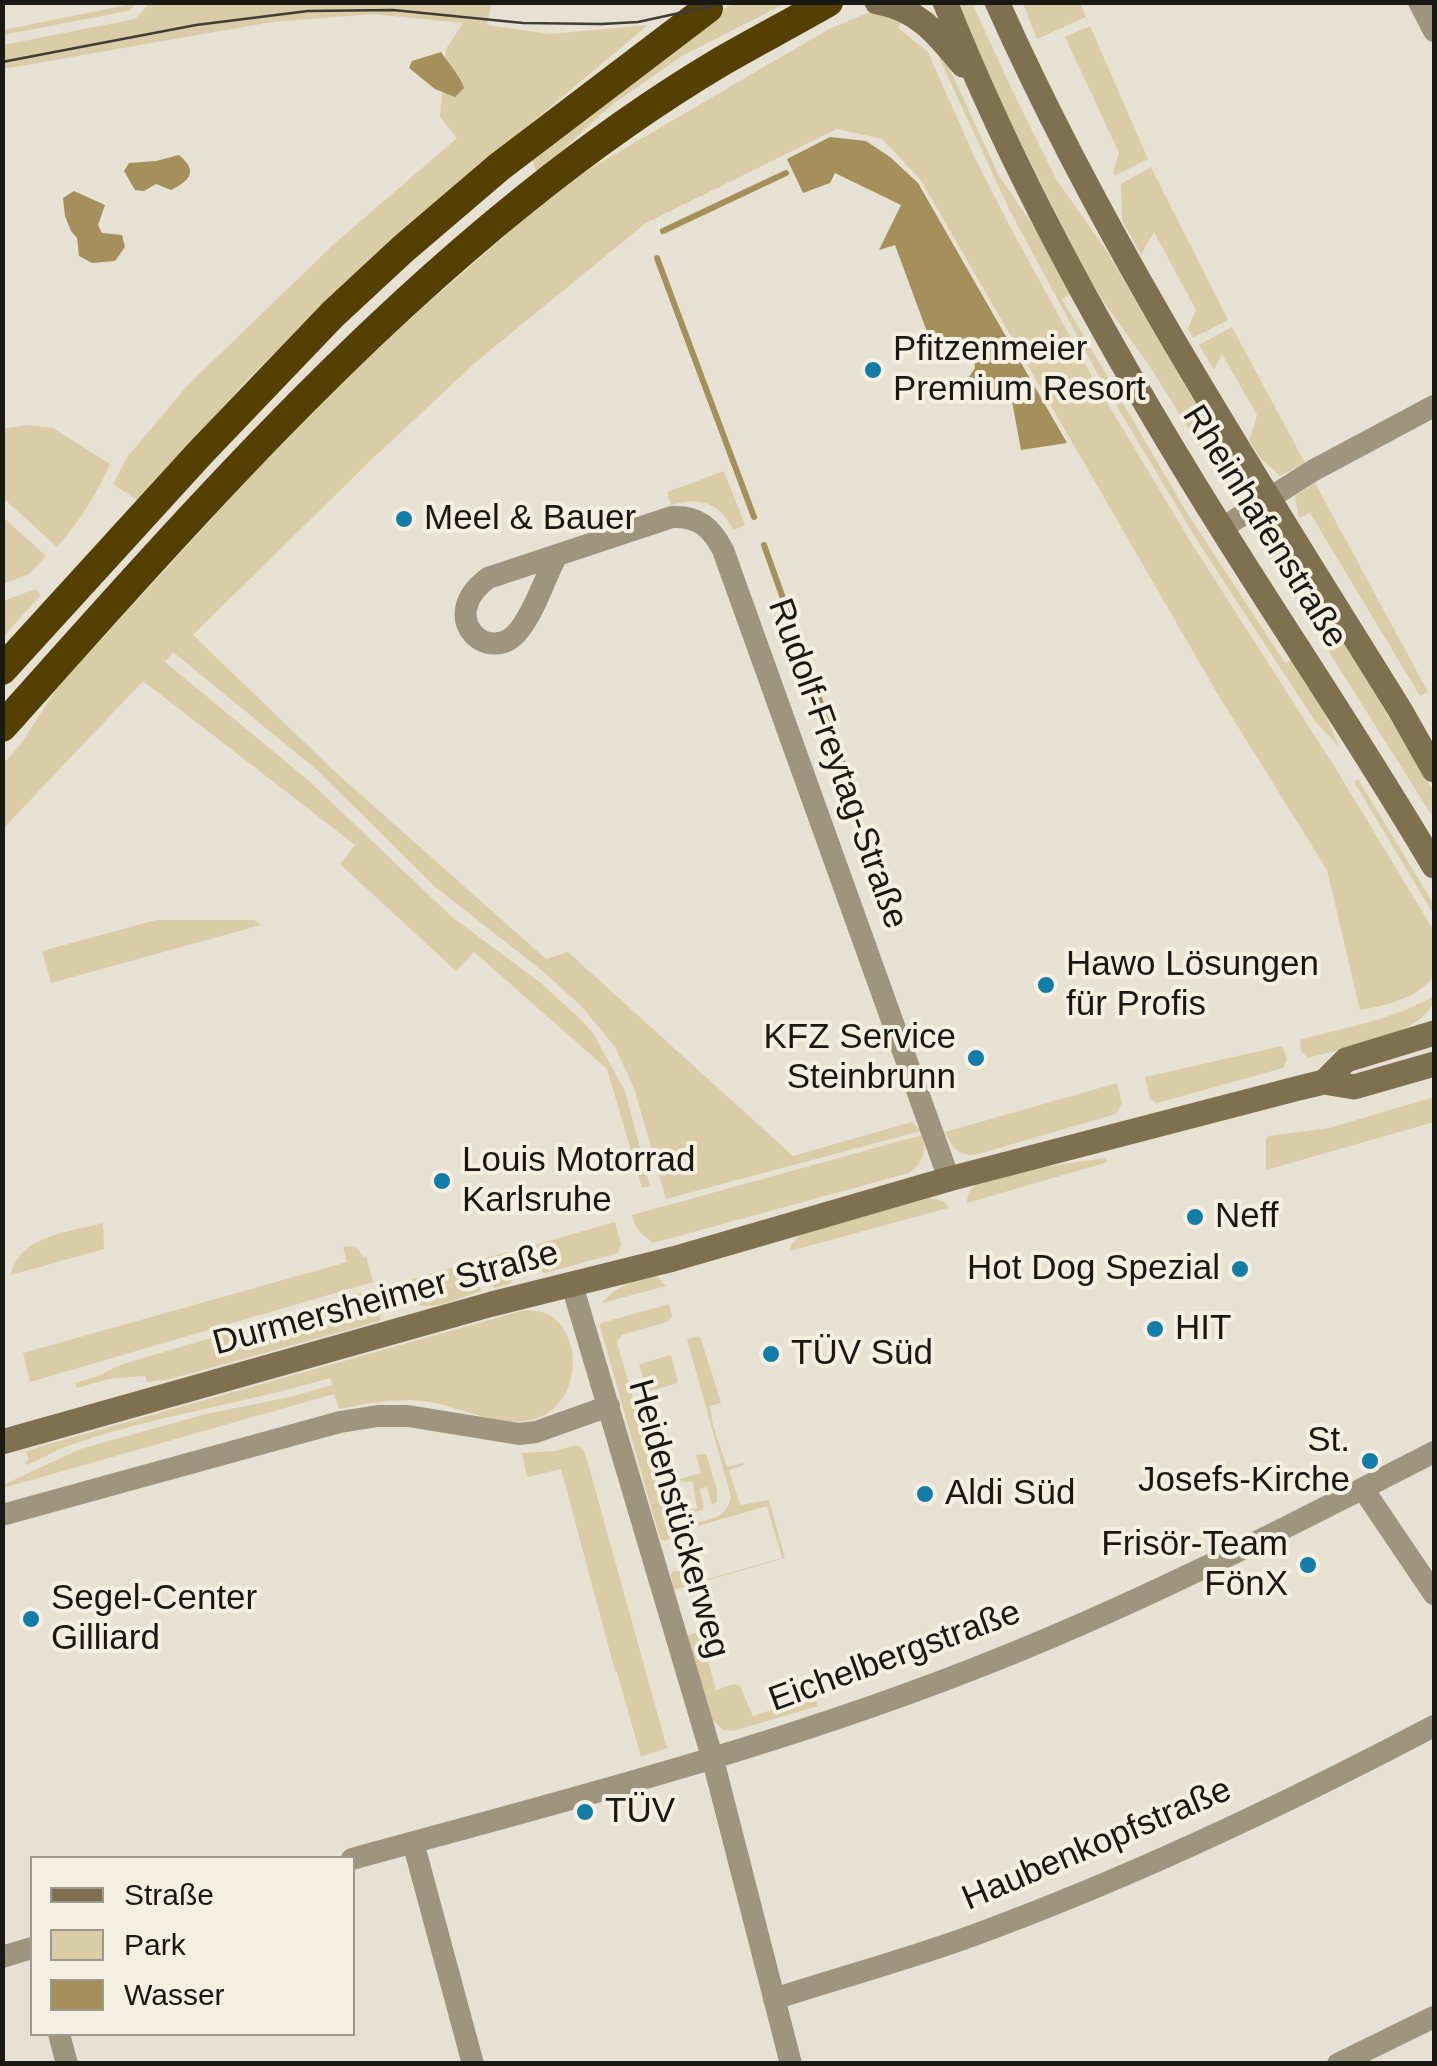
<!DOCTYPE html>
<html>
<head>
<meta charset="utf-8">
<style>
	body { margin:0 }
	#map { position:relative; width:1437px; height:2066px; overflow:hidden; background:#e7e1d4; font-family:Arial,sans-serif }
	canvas { display:block }
	.frame { position:absolute; inset:0; border:5px solid #1a1813; pointer-events:none }
	.legend { position:absolute; left:30px; top:1856px; width:325px; height:180px; box-sizing:border-box; background:#f5efe1; border:2px solid #9d998f; margin:0; padding:12px 18px; list-style:none; font-size:30px; color:#1a1813 }
	.legend li { display:flex; align-items:center; gap:20px; height:50px }
	.legend b { width:50px; border:2px solid #9d998f }
</style>
</head>
<body>
<div id="map">
<canvas width="1437" height="2066"></canvas>
<div class="frame"></div>
<ul class="legend">
<li><b style="height:12px;background:#7f714f"></b>Straße</li>
<li><b style="height:28px;background:#dbcca8"></b>Park</li>
<li><b style="height:28px;background:#a58f5a"></b>Wasser</li>
</ul>
</div>
<script>
const ctx = document.querySelector('canvas').getContext('2d');
ctx.lineJoin = 'round';
function fillPath(path, color) {
  ctx.fillStyle = color;
  ctx.fill(path, 'evenodd');
}
function strokePath(path, color, width, dash) {
  ctx.strokeStyle = color;
  ctx.lineWidth = width;
  ctx.lineCap = dash ? 'butt' : 'round';
  ctx.setLineDash(dash || []);
  ctx.stroke(path);
}
function write(font, color, halo, rows, align = 'center') {
  ctx.font = font + ' Arial,sans-serif';
  ctx.lineWidth = 8;
  ctx.setLineDash([]);
  ctx.textBaseline = 'middle';
  ctx.strokeStyle = halo;
  ctx.fillStyle = color;
  for (const [text, x, y, turn = 0] of rows) {
    ctx.save();
    ctx.translate(x, y);
    ctx.rotate((+turn || 0) * Math.PI / 180);
    ctx.textAlign = isNaN(turn) ? turn : align;
    if (halo) ctx.strokeText(text, 0, 0);
    ctx.fillText(text, 0, 0);
    ctx.restore();
  }
}
fillPath(new Path2D(`
	M 492,2 L 487,25 L 550,34 L 648,25 L 394,238 L 247,380 L 138,501 L 113,484 L 128,456 L 188,385 L 335,243 L 457,138 L 440,117 L 446,49 L 463,23 L 373,14 L 272,22 L 3,69 L 3,45 L 135,19 L 150,3 Z
	M 137,3 L 128,11 L 3,35 L 3,30 Z
	M 742,3 L 786,3 L 682,56 L 613,104 L 537,173 L 532,159 L 728,6 Z
	M 958,3 L 972,3 L 1013,92 L 1056,179 L 1106,250 L 1187,389 L 1243,479 L 1243,488 L 1238,490 L 1231,488 L 1218,477 L 1151,368 L 1105,304 L 1083,267 L 981,63 Z
	M 1023,3 L 1080,3 L 1086,17 L 1037,39 Z
	M 884,12 L 903,16 L 898,28 L 928,52 L 974,156 L 1007,221 L 1096,384 L 1192,544 L 1336,769 L 1434,931 L 1434,975 C 1419,998 1385,1006 1360,1010 L 1327,870 L 1217,693 L 920,179 L 882,139 L 837,129 L 646,223 L 477,361 L 369,462 L 193,635 L 332,769 L 546,959 L 568,952 L 793,1156 L 912,1122 L 921,1131 L 666,1199 L 634,1088 L 615,1047 L 582,1007 L 545,973 L 434,886 L 317,770 L 173,652 L 165,662 L 308,780 L 452,917 L 541,983 L 581,1020 L 593,1033 L 625,1091 L 650,1186 L 642,1188 L 607,1069 L 474,952 L 456,971 L 340,864 L 355,845 L 143,681 L 3,829 L 3,764 L 20,745 L 58,687 L 250,477 L 347,378 L 421,309 L 536,209 L 586,171 L 829,29 L 868,13 Z
	M 1090,26 L 1148,159 L 1115,176 L 1113,172 L 1119,153 L 1065,37 Z
	M 935,49 L 947,63 L 999,176 L 1047,246 L 1073,293 L 1062,299 L 1187,513 L 1285,663 L 1293,659 L 1321,705 L 1340,748 L 1315,721 L 1200,545 L 1101,380 L 1010,211 Z
	M 1151,167 L 1228,320 L 1193,338 L 1188,329 L 1196,310 L 1154,232 L 1141,255 L 1122,220 L 1121,184 Z
	M 1232,327 L 1305,463 L 1280,476 L 1261,459 L 1249,441 L 1257,415 L 1222,354 L 1214,370 L 1199,345 Z
	M 27,425 L 53,428 L 110,464 C 96,495 80,521 57,547 L 3,498 L 3,429 Z
	M 724,471 L 745,525 L 733,530 C 720,502 699,497 671,505 L 667,492 Z
	M 1315,483 L 1428,692 L 1420,696 L 1310,513 L 1299,518 L 1295,496 Z
	M 3,517 L 46,556 L 29,574 L 3,584 Z
	M 1269,525 L 1274,526 L 1434,792 L 1434,819 L 1263,547 L 1259,531 L 1262,526 Z
	M 35,589 L 41,595 L 3,637 L 3,601 Z
	M 1358,779 L 1434,905 L 1434,915 L 1354,782 Z
	M 156,920 L 254,920 L 261,925 L 51,983 L 42,951 Z
	M 1434,996 C 1432,1034 1338,1049 1308,1058 L 1301,1051 L 1300,1040 L 1303,1039 C 1347,1027 1395,1019 1434,996 Z
	M 1282,1046 L 1287,1059 L 1283,1068 L 1157,1103 L 1150,1099 L 1145,1077 Z
	M 1117,1083 L 1122,1103 L 1116,1114 L 975,1155 C 958,1156 951,1146 945,1132 Z
	M 1434,1097 L 1434,1122 L 1266,1170 L 1266,1139 L 1268,1136 L 1329,1128 Z
	M 922,1135 C 927,1152 923,1163 909,1173 L 653,1243 C 642,1235 635,1229 632,1215 Z
	M 1105,1158 L 1108,1162 L 967,1203 C 968,1195 967,1194 973,1188 C 989,1173 1080,1162 1105,1158 Z
	M 930,1198 L 944,1201 L 948,1208 L 790,1251 L 791,1245 L 801,1234 Z
	M 615,1222 L 621,1244 L 618,1253 L 545,1273 L 537,1268 L 531,1246 Z
	M 103,1223 L 104,1249 L 11,1275 C 19,1235 70,1232 103,1223 Z
	M 346,1246 L 357,1248 L 363,1257 L 366,1256 L 373,1282 L 30,1382 L 23,1353 L 347,1262 L 343,1247 Z
	M 508,1252 L 514,1275 L 511,1283 L 494,1288 L 486,1258 Z
	M 472,1262 L 481,1291 C 451,1300 411,1324 401,1282 Z
	M 652,1277 L 658,1277 L 666,1286 L 602,1303 C 616,1286 632,1281 652,1277 Z
	M 376,1289 L 382,1310 L 380,1321 L 170,1379 L 147,1382 L 145,1376 L 109,1379 L 77,1388 L 75,1383 L 98,1376 L 120,1365 Z
	M 669,1304 L 672,1317 L 667,1322 L 622,1335 L 617,1342 L 671,1534 L 669,1539 L 665,1541 L 660,1539 L 600,1326 L 601,1323 Z
	M 525,1310 C 535,1311 546,1311 554,1318 C 585,1344 577,1407 535,1419 C 501,1429 463,1408 430,1402 C 399,1397 369,1403 339,1409 L 334,1394 L 3,1488 L 3,1485 L 80,1449 L 206,1414 L 290,1397 L 332,1385 L 330,1378 C 246,1403 159,1415 76,1443 C 60,1448 43,1458 27,1465 L 25,1463 L 29,1459 L 26,1452 L 45,1445 Z
	M 700,1336 L 721,1403 L 710,1406 L 713,1425 L 727,1467 L 743,1463 L 744,1465 L 729,1470 L 740,1505 L 769,1500 L 785,1558 L 674,1590 L 671,1575 L 673,1571 L 684,1570 L 689,1584 L 782,1558 L 767,1506 L 691,1528 L 695,1544 L 691,1543 L 687,1530 L 688,1525 C 707,1519 726,1521 731,1497 L 687,1339 Z
	M 671,1355 L 678,1383 L 647,1392 L 639,1364 Z
	M 577,1445 L 582,1448 L 585,1453 L 667,1748 L 641,1757 L 617,1672 L 615,1671 L 561,1469 L 527,1477 L 522,1453 L 555,1451 Z
	M 706,1454 L 717,1490 L 717,1502 L 712,1505 L 707,1487 L 700,1489 L 704,1506 L 702,1510 L 684,1516 L 681,1509 L 697,1509 L 693,1482 L 673,1481 L 671,1471 L 673,1469 L 676,1480 L 701,1473 L 696,1455 Z
	M 700,1631 L 716,1690 L 734,1684 L 740,1686 L 753,1716 L 805,1699 L 801,1685 L 805,1684 L 812,1687 L 818,1706 L 733,1731 L 723,1730 L 712,1720 L 687,1636 Z`), '#dbcca8');
fillPath(new Path2D(`
	M 441,52 C 448,63 461,77 464,88 L 455,97 L 435,89 L 409,68 L 412,61 Z
	M 830,137 L 866,141 L 890,157 L 918,183 L 1067,443 L 1021,450 L 1011,396 L 962,403 L 960,390 L 975,368 C 974,345 965,340 943,339 L 933,348 L 895,245 L 879,250 L 901,205 L 835,173 L 830,183 L 803,193 L 787,159 Z
	M 179,155 C 198,171 191,180 171,190 L 156,184 L 144,191 L 135,190 L 124,171 L 129,163 L 156,161 Z
	M 74,191 L 105,205 L 98,225 L 102,233 L 122,235 L 125,247 L 115,261 L 92,263 L 79,256 L 77,238 L 71,231 L 65,216 L 63,198 Z`), '#a58f5a');
strokePath(new Path2D(`
	M 663,231 L 786,173
	M 657,258 L 754,517
	M 764,545 L 789,615
	M 799,643 L 845,770`), '#a58f5a', 6);
strokePath(new Path2D(`
	M 1419,2 L 1434,31
	M 1222,528 L 1314,470 L 1434,406
	M 556,557 C 544,580 536,608 520,629 C 491,669 434,618 488,578 L 672,517 C 698,516 711,527 723,550 L 949,1179
	M 572,1285 L 713,1760 L 791,2064
	M 1363,1489 L 1434,1594
	M 2,1515 L 340,1422 L 378,1416 L 408,1416 L 519,1434 L 536,1432 L 609,1406
	M 413,1842 L 473,2064
	M 352,1859 C 560,1802 768,1749 968,1671 C 1129,1609 1282,1530 1434,1452
	M 2,1957 L 32,1948
	M 774,1999 C 841,1977 910,1959 977,1934 C 1135,1876 1286,1804 1434,1726
	M 59,2034 L 67,2064
	M 1338,2064 L 1434,2017`), '#9f957f', 22);
strokePath(new Path2D(`
	M 877,2 C 918,9 937,34 963,65
	M 945,2 C 1011,167 1096,323 1188,474 C 1268,606 1356,733 1434,866
	M 997,2 C 1108,251 1257,479 1400,710 L 1434,770
	M 1324,1082 L 1346,1060 L 1434,1033
	M 2,1442 L 492,1304 L 673,1259 L 949,1179 L 1299,1088 L 1324,1082 L 1354,1087 L 1434,1064`), '#7f714f', 25);
strokePath(new Path2D(`
	M 2,670 L 200,453 L 333,314 L 403,249 L 499,167 L 708,8
	M 2,727 C 167,543 331,355 524,200 C 586,150 653,102 722,61 C 757,41 793,22 828,2`), '#544003', 30);
strokePath(new Path2D(`
	M 2,62 L 196,25 L 308,11 L 393,10 L 523,23 L 602,24 L 638,22 L 730,2`), '#3f3c36', 2.5);
for (const [x, y, r, color] of [
	[873,370,10,"#147da7"],
	[404,519,10,"#147da7"],
	[1046,985,10,"#147da7"],
	[976,1058,10,"#147da7"],
	[442,1181,10,"#147da7"],
	[1195,1217,10,"#147da7"],
	[1240,1269,10,"#147da7"],
	[1155,1329,10,"#147da7"],
	[771,1354,10,"#147da7"],
	[1370,1461,10,"#147da7"],
	[925,1494,10,"#147da7"],
	[1308,1565,10,"#147da7"],
	[31,1619,10,"#147da7"],
	[585,1812,10,"#147da7"]
]) {
  const dot = new Path2D();
  dot.arc(x, y, r, 0, 2 * Math.PI);
  ctx.fillStyle = color;
  ctx.fill(dot);
  strokePath(dot, '#f5efe1', 4);
}
write('35px', '#1a1813', '#f5efe1', [
	["Pfitzenmeier",893,350],
	["Premium Resort",893,390],
	["Meel & Bauer",424,519],
	["Hawo Lösungen",1066,965],
	["für Profis",1066,1005],
	["KFZ Service",956,1038,"right"],
	["Steinbrunn",956,1078,"right"],
	["Louis Motorrad",462,1161],
	["Karlsruhe",462,1201],
	["Neff",1215,1217],
	["Hot Dog Spezial",1220,1269,"right"],
	["HIT",1175,1329],
	["TÜV Süd",791,1354],
	["St.",1350,1441,"right"],
	["Josefs-Kirche",1350,1481,"right"],
	["Aldi Süd",945,1494],
	["Frisör-Team",1288,1545,"right"],
	["FönX",1288,1585,"right"],
	["Segel-Center",51,1599],
	["Gilliard",51,1639],
	["TÜV",605,1812]
], 'left');
write('35px', '#1a1813', '#f5efe1', [
	["Rheinhafenstraße",1264,527,58],
	["Rudolf-Freytag-Straße",837,764,70],
	["Durmersheimer Straße",386,1299,-15],
	["Heidenstückerweg",678,1519,74],
	["Eichelbergstraße",895,1657,-20],
	["Haubenkopfstraße",1097,1845,-23]
]);
</script>
</body>
</html>
